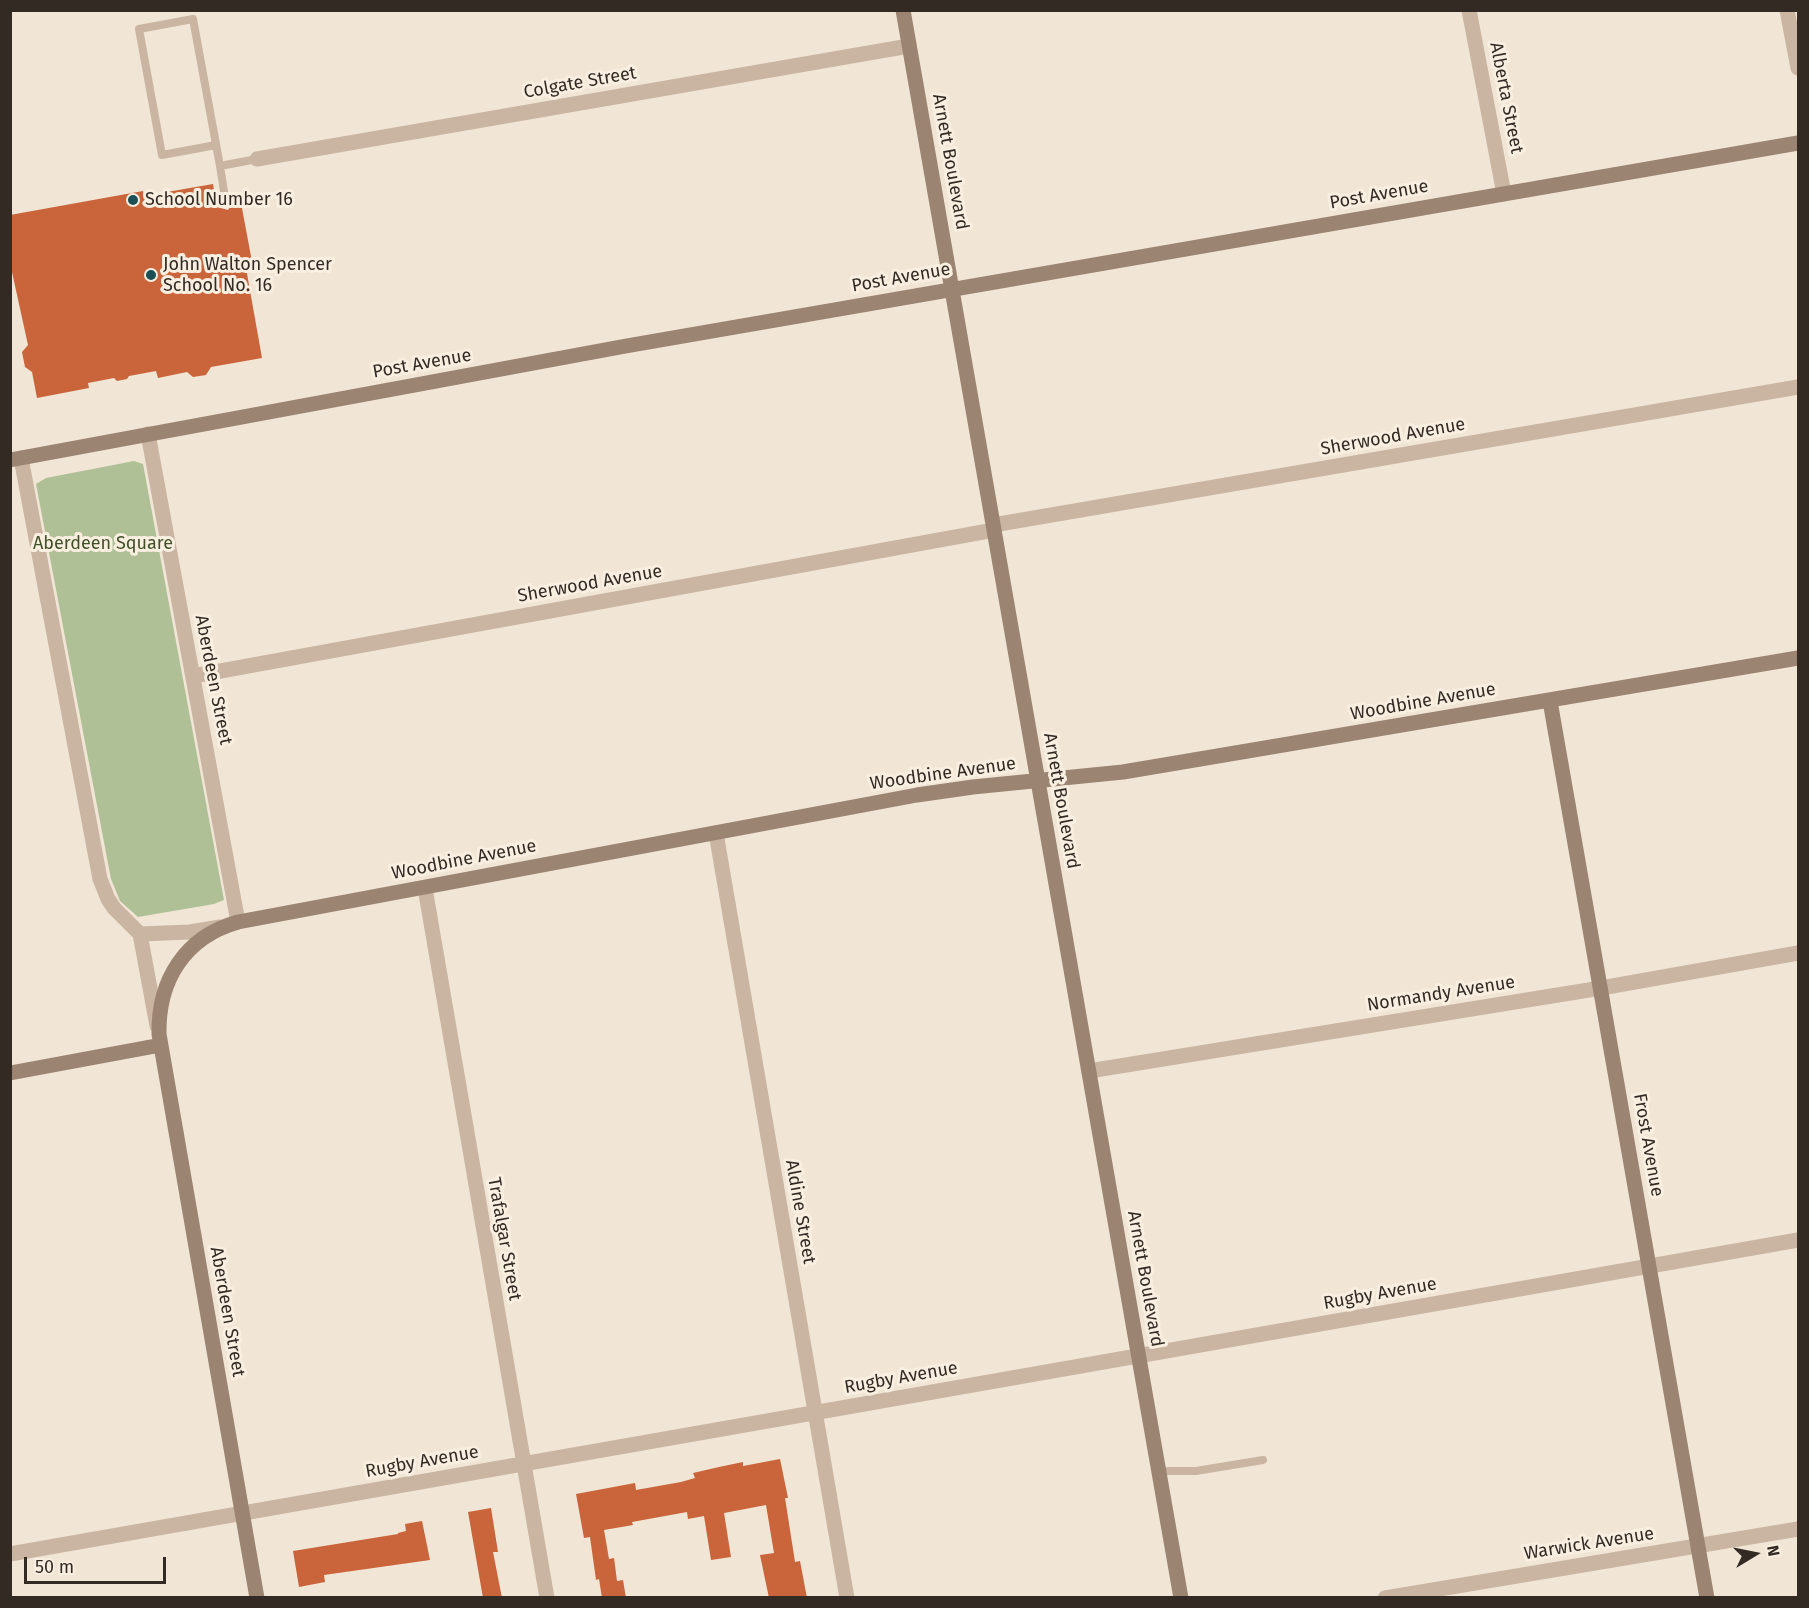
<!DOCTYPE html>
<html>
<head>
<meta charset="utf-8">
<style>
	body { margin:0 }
	#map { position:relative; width:1809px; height:1608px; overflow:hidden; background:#f1e5d5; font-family:"Fira Sans",sans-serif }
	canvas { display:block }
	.frame { position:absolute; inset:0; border:12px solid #332a24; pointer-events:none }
	.north { position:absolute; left:1725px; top:1524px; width:60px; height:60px; -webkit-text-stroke:4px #f9efe1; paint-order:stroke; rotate:80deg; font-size:16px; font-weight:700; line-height:24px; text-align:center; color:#332a24 }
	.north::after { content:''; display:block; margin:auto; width:21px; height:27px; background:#332a24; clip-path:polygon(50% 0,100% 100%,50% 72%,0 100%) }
	.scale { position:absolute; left:24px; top:1557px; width:142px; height:27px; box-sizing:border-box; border:3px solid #332a24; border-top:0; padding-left:8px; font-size:18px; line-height:21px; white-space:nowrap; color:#332a24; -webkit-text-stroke:4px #f9efe1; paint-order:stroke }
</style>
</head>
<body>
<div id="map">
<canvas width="1809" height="1608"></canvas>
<div class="frame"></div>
<div class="north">N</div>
<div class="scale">50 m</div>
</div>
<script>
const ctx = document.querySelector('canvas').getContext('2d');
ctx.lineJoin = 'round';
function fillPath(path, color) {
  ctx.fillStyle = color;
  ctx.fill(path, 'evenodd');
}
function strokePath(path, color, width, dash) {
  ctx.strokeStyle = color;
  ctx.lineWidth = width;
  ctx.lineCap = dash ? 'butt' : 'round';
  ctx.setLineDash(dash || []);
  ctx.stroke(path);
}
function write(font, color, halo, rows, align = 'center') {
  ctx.font = font + ' "Fira Sans",sans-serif';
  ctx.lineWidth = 6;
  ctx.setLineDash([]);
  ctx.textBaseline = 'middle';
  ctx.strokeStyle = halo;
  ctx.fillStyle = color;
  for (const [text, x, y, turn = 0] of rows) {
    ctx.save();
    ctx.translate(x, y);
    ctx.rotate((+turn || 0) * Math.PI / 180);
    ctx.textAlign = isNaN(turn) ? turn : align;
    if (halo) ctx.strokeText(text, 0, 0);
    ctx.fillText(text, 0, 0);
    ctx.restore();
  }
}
fillPath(new Path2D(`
	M 134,461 L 143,464 L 224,900 L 214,904 L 138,917 L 120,901 L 111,879 L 36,484 L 46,478 Z`), '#b0c096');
fillPath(new Path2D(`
	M 213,184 L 217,207 L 228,210 L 232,204 L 241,203 L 253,267 L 246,268 L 262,358 L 211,367 L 206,375 L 193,377 L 187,372 L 158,378 L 156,371 L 129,376 L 127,379 L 117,381 L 114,378 L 88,383 L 89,388 L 37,398 L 32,372 L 25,367 L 22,352 L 28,345 L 10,263 L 10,215 L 143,191 L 144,196 Z
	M 780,1459 L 788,1498 L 785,1498 L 795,1562 L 800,1561 L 807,1598 L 769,1598 L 760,1555 L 774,1553 L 766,1505 L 724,1513 L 731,1557 L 711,1560 L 704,1516 L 688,1519 L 687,1512 L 632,1522 L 633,1525 L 604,1530 L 609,1559 L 614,1558 L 617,1581 L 623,1580 L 626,1598 L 602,1598 L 599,1579 L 596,1580 L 590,1537 L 584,1538 L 576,1494 L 635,1483 L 636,1490 L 681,1482 L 695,1478 L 693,1473 L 719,1467 L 743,1462 L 743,1466 Z
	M 491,1508 L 498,1552 L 493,1552 L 502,1598 L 483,1598 L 468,1512 Z
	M 422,1521 L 430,1560 L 324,1575 L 325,1582 L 299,1587 L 293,1551 L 398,1534 L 398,1533 L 406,1531 L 405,1524 Z`), '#ca643b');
strokePath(new Path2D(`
	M 216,145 L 162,155 L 139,29 L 193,19 L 220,166 L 257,159
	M 220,166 L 226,204
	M 1159,1471 L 1196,1471 L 1263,1460`), '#c9b5a2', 8);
strokePath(new Path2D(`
	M 1469,10 L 1504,194
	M 1787,10 L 1798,68
	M 257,159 L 909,46
	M 148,434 L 238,922
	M 21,458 L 100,879 L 108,899 L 114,908 L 140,934 L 157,1026
	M 993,525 L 1798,387
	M 193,676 L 994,530
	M 716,833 L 847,1598
	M 425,888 L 547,1598
	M 140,934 L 190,932 L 220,927
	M 1089,1071 L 1601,988 L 1798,953
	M 10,1554 L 1798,1240
	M 1385,1598 L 1798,1529`), '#c9b5a2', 15);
strokePath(new Path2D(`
	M 903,10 L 1181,1598
	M 10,460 L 626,346 L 1798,143
	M 1550,701 L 1707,1598
	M 10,1073 L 161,1045
	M 257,1598 L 159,1034 C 158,980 185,937 238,922 L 917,795 L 973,787 L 1123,772 L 1798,658`), '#9c8473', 15);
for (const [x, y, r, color] of [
	[133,200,6,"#194f55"],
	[151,275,6,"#194f55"]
]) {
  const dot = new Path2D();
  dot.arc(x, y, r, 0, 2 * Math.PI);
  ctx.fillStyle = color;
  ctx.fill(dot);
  strokePath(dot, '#f9efe1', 2);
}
write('18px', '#332a24', '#f9efe1', [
	["Colgate Street",580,83,-10],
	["Alberta Street",1506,98,79],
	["Arnett Boulevard",950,162,80],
	["Post Avenue",1379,195,-10],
	["Post Avenue",901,278,-10],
	["Post Avenue",422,364,-10],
	["Sherwood Avenue",1393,437,-10],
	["Sherwood Avenue",590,584,-10],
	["Aberdeen Street",213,680,79],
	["Woodbine Avenue",1423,702,-10],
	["Woodbine Avenue",943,774,-8],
	["Arnett Boulevard",1061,801,80],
	["Woodbine Avenue",464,860,-11],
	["Normandy Avenue",1441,994,-9],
	["Frost Avenue",1648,1145,80],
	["Aldine Street",800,1212,80],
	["Trafalgar Street",504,1239,80],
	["Arnett Boulevard",1145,1279,80],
	["Rugby Avenue",1380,1294,-10],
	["Aberdeen Street",227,1312,80],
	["Rugby Avenue",901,1378,-10],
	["Rugby Avenue",422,1462,-10],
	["Warwick Avenue",1589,1544,-9]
]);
write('18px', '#332a24', '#f9efe1', [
	["School Number 16",145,200],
	["John Walton Spencer",163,265],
	["School No. 16",163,286]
], 'left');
write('18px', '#415228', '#f9efe1', [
	["Aberdeen Square",103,544]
]);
</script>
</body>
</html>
